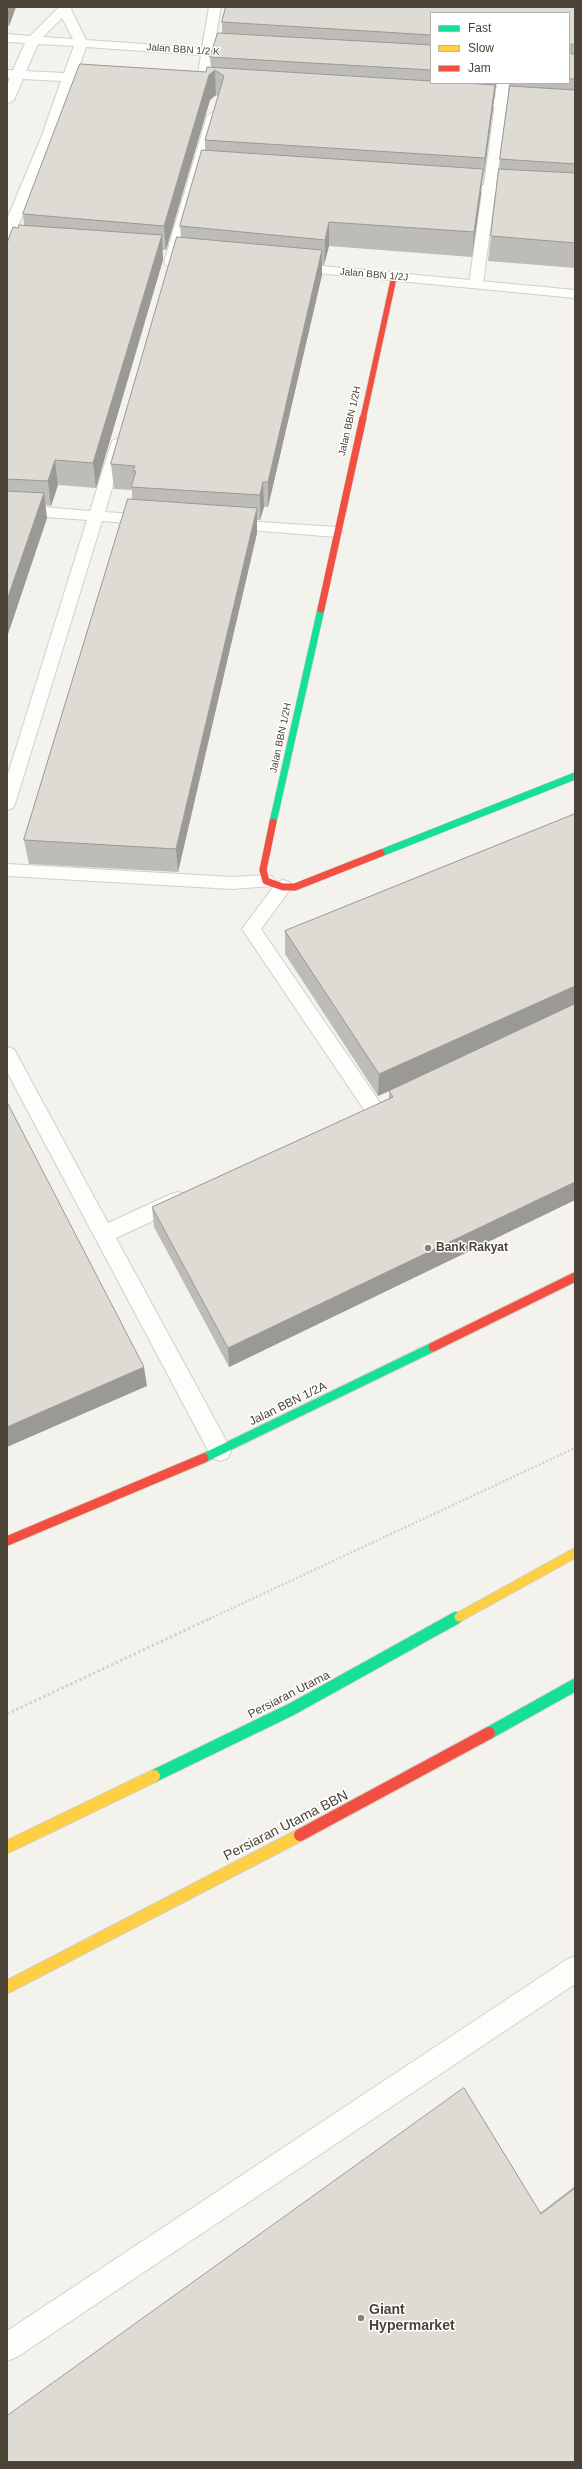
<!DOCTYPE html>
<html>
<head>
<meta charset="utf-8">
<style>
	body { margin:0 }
	#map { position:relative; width:582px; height:2469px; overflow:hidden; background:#f3f2ec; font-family:Arial,sans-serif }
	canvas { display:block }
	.frame { position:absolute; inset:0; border:8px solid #4b4436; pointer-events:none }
	.legend { position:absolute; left:430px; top:12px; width:140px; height:72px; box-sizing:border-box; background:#fff; border:1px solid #b7b4af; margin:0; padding:5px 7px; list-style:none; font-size:12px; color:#4b4436 }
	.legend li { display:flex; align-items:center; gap:8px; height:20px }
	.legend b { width:20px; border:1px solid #b7b4af }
</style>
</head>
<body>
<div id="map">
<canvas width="582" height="2469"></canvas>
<div class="frame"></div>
<ul class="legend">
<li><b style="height:5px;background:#16e098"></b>Fast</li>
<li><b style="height:5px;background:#ffcf43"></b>Slow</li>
<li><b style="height:5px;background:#f24e42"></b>Jam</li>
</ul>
</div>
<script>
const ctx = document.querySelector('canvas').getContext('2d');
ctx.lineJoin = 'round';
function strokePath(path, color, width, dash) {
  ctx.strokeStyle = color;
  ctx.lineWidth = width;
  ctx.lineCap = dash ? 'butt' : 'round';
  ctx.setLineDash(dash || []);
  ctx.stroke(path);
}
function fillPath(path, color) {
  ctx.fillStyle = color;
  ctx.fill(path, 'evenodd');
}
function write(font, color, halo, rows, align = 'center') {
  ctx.font = font + ' Arial,sans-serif';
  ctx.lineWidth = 3;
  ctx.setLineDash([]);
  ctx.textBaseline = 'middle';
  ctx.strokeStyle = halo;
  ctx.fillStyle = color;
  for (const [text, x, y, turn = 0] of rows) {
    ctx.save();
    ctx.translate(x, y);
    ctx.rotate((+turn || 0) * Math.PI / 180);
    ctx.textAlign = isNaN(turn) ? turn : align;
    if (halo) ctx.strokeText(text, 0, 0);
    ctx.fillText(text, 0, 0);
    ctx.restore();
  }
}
const lane = new Path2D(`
	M 501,100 L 507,104 L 496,186 L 575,190 L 575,198 L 495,193 L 483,284 L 476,288 L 469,284 L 482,192 L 454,191 L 448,187 L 454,183 L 484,185 L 495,104 Z
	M 213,112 L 219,116 L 178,262 L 171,266 L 166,265 L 164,262 L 207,116 Z
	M 119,437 L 126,441 L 105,512 L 149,515 L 156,520 L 149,525 L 102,521 L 15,804 L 13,808 L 7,810 L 7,777 L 87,520 L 7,514 L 7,504 L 90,511 L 112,441 Z
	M 230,520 L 336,527 L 343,532 L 336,537 L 225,528 L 223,525 L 225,522 Z
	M 7,864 L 232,877 L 266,875 L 272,876 L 275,881 L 272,886 L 232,889 L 7,876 Z
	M 283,880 L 289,882 L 292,887 L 261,929 L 381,1104 L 384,1109 L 381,1114 L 374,1117 L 367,1114 L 242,929 L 277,882 Z
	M 7,1047 L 14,1049 L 108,1223 L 171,1194 L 178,1192 L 185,1194 L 188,1200 L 185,1206 L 116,1238 L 228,1444 L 231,1451 L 228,1458 L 220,1461 L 212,1458 L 7,1072 Z
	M 575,1956 L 575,1984 L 17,2357 L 7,2361 L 7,2331 L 566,1960 Z`);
const street = new Path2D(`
	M 59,7 L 72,7 L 71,9 L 86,40 L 202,48 L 209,7 L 221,7 L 214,48 L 241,50 L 247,54 L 241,58 L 213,56 L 208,85 L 202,89 L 196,85 L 201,55 L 86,47 L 77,74 L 105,75 L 111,79 L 105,83 L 74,81 L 55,138 L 14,236 L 7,240 L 7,219 L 41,138 L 61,81 L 23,79 L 14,100 L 7,104 L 7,85 L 10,78 L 7,78 L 7,70 L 13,70 L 25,43 L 7,42 L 7,34 L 30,36 ZM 62,18 L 73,39 L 43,37 ZM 38,44 L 74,46 L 64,73 L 26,71 Z
	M 497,83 L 509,83 L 508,100 L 575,105 L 575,113 L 464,105 L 457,101 L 464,97 L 495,99 Z
	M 291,263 L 575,290 L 575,298 L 286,270 L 284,267 Z`);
const fastFar2 = new Path2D(`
	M 273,822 L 321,609
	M 381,853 L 575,776`);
const fastFar1 = new Path2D(`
	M 204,1458 L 433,1347
	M 455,1619 L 459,1617`);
const fast = new Path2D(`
	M 489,1733 L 575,1685
	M 154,1776 L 292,1709 L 456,1618`);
const slowFar1 = new Path2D(`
	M 459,1617 L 575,1553`);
const slow = new Path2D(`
	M 7,1847 L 154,1776
	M 7,1987 L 300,1835`);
const jamFar3 = new Path2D(`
	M 363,419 L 394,277`);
const jamFar2 = new Path2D(`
	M 321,609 L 363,418
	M 273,822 L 263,870 L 266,881 L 283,887 L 295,887 L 381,853`);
const jamFar1 = new Path2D(`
	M 433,1347 L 575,1277
	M 7,1541 L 204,1458`);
const jam = new Path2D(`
	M 300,1835 L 489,1733`);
strokePath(lane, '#d1cfc9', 2);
strokePath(street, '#d1cfc9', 2);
strokePath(fastFar2, '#d3cfc2', 8);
strokePath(fastFar1, '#d3cfc2', 11);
strokePath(fast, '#d3cfc2', 14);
strokePath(slowFar1, '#d3cfc2', 11);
strokePath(slow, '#d3cfc2', 14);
strokePath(jamFar3, '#d3cfc2', 7);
strokePath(jamFar2, '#d3cfc2', 8);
strokePath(jamFar1, '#d3cfc2', 11);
strokePath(jam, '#d3cfc2', 14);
strokePath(new Path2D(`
	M 209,1619 L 575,1448`), '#d3d2cb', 2.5, [2, 2]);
strokePath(new Path2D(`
	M 7,1714 L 211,1618`), '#d3d2cb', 3, [2.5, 2.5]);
fillPath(lane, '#fdfdfc');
fillPath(street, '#fdfdfc');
strokePath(fastFar2, '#16e098', 7);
strokePath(fastFar1, '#16e098', 9);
strokePath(fast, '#16e098', 12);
strokePath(slowFar1, '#ffcf43', 9);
strokePath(slow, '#ffcf43', 12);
strokePath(jamFar3, '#f24e42', 5.5);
strokePath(jamFar2, '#f24e42', 7);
strokePath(jamFar1, '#f24e42', 9);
strokePath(jam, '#f24e42', 12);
fillPath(new Path2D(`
	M 7,7 L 16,7 L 9,26 L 7,26 Z
	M 226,7 L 575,7 L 575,268 L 488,261 L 499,169 L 509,91 L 509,83 L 569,83 L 569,13 L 431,13 L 431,83 L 496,83 L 481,193 L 472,257 L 329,246 L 324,265 L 322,265 L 322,275 L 268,507 L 264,507 L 260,520 L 257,520 L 257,533 L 178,872 L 29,864 L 24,840 L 128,499 L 132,499 L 132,490 L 114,489 L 111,464 L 177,237 L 181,237 L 180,226 L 202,150 L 205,150 L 205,140 L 218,96 L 216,95 L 210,100 L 166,250 L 162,250 L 163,260 L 96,488 L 58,485 L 51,506 L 45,505 L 47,518 L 7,637 L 7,243 L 13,227 L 18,228 L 19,225 L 24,225 L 23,214 L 80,64 L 206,72 L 207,67 L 211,68 L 210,57 L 218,33 L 222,33 L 222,22 Z
	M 575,814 L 575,1200 L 229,1367 L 154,1227 L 152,1207 L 389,1099 L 389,1091 L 397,1087 L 378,1096 L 285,954 L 285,931 Z
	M 575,2186 L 575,2462 L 540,2213 Z`), '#bebcb6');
fillPath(new Path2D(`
	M 7,7 L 16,7 L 9,26 L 7,12 Z
	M 215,70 L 216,95 L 210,100 L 166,250 L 164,226 L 209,75 Z
	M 495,83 L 496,83 L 493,109 L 483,182 L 485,158 Z
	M 483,169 L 481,193 L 472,257 L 474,232 Z
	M 329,222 L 329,246 L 324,265 L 325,240 Z
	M 162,235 L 163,260 L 96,488 L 93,463 Z
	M 322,250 L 322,275 L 268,507 L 268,482 Z
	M 55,460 L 58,485 L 51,506 L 48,481 Z
	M 263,482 L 264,507 L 260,520 L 260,495 Z
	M 44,493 L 47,518 L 7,637 L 7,600 Z
	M 257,508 L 257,533 L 178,872 L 176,849 Z
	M 575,986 L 575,1004 L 574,1007 L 378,1096 L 379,1074 Z
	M 575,1182 L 575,1200 L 229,1367 L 228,1348 Z
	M 144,1367 L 147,1386 L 7,1447 L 7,1427 Z`), '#9b9994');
const building = new Path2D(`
	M 226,7 L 575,7 L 575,44 L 571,44 L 571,54 L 575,54 L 575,79 L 569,79 L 569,13 L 431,13 L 431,35 L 222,22 Z
	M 218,33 L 431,45 L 431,70 L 210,57 Z
	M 80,64 L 206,72 L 207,67 L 431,81 L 431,83 L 463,83 L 495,85 L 485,158 L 205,140 L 224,76 L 215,70 L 209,75 L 164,226 L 23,214 Z
	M 510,86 L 575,90 L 575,164 L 500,159 Z
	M 202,150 L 483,169 L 474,232 L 329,222 L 325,240 L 180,226 Z
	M 499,169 L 575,173 L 575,243 L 491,236 Z
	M 19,225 L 162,235 L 93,463 L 55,460 L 48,481 L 7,479 L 7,243 L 13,227 L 18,228 Z
	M 177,237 L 322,250 L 268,482 L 263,482 L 260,495 L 131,487 L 136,471 L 133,471 L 135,466 L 111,464 Z
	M 7,491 L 44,493 L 7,600 Z
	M 128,499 L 257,508 L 176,849 L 24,840 Z
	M 575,814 L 575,986 L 379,1074 L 285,931 Z
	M 575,1004 L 575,1182 L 228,1348 L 152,1207 L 393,1097 L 389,1091 Z
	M 7,1102 L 144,1367 L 7,1427 Z
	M 464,2088 L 541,2214 L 575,2188 L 575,2462 L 7,2462 L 7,2416 Z`);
fillPath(building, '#dddbd4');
strokePath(building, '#9b9994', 1);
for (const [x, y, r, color] of [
	[428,1248,4,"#868176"],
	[361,2318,4,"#868176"]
]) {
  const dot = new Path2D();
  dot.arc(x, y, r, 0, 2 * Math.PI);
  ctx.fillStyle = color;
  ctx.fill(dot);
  strokePath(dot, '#fff', 1.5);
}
write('10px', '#4b4436', '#fff', [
	["Jalan BBN 1/2 K",183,50,4],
	["Jalan BBN 1/2J",374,275,5],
	["Jalan BBN 1/2H",350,421,-77],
	["Jalan BBN 1/2H",281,738,-78]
]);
write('bold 12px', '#4b4436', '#fff', [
	["Bank Rakyat",436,1248]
], 'left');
write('12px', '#4b4436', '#fff', [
	["Jalan BBN 1/2A",288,1404,-26],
	["Persiaran Utama",289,1695,-27]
]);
write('14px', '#4b4436', '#fff', [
	["Persiaran Utama BBN",286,1826,-27]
]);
write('bold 14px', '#4b4436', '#fff', [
	["Giant",369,2310],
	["Hypermarket",369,2326]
], 'left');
</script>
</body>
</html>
